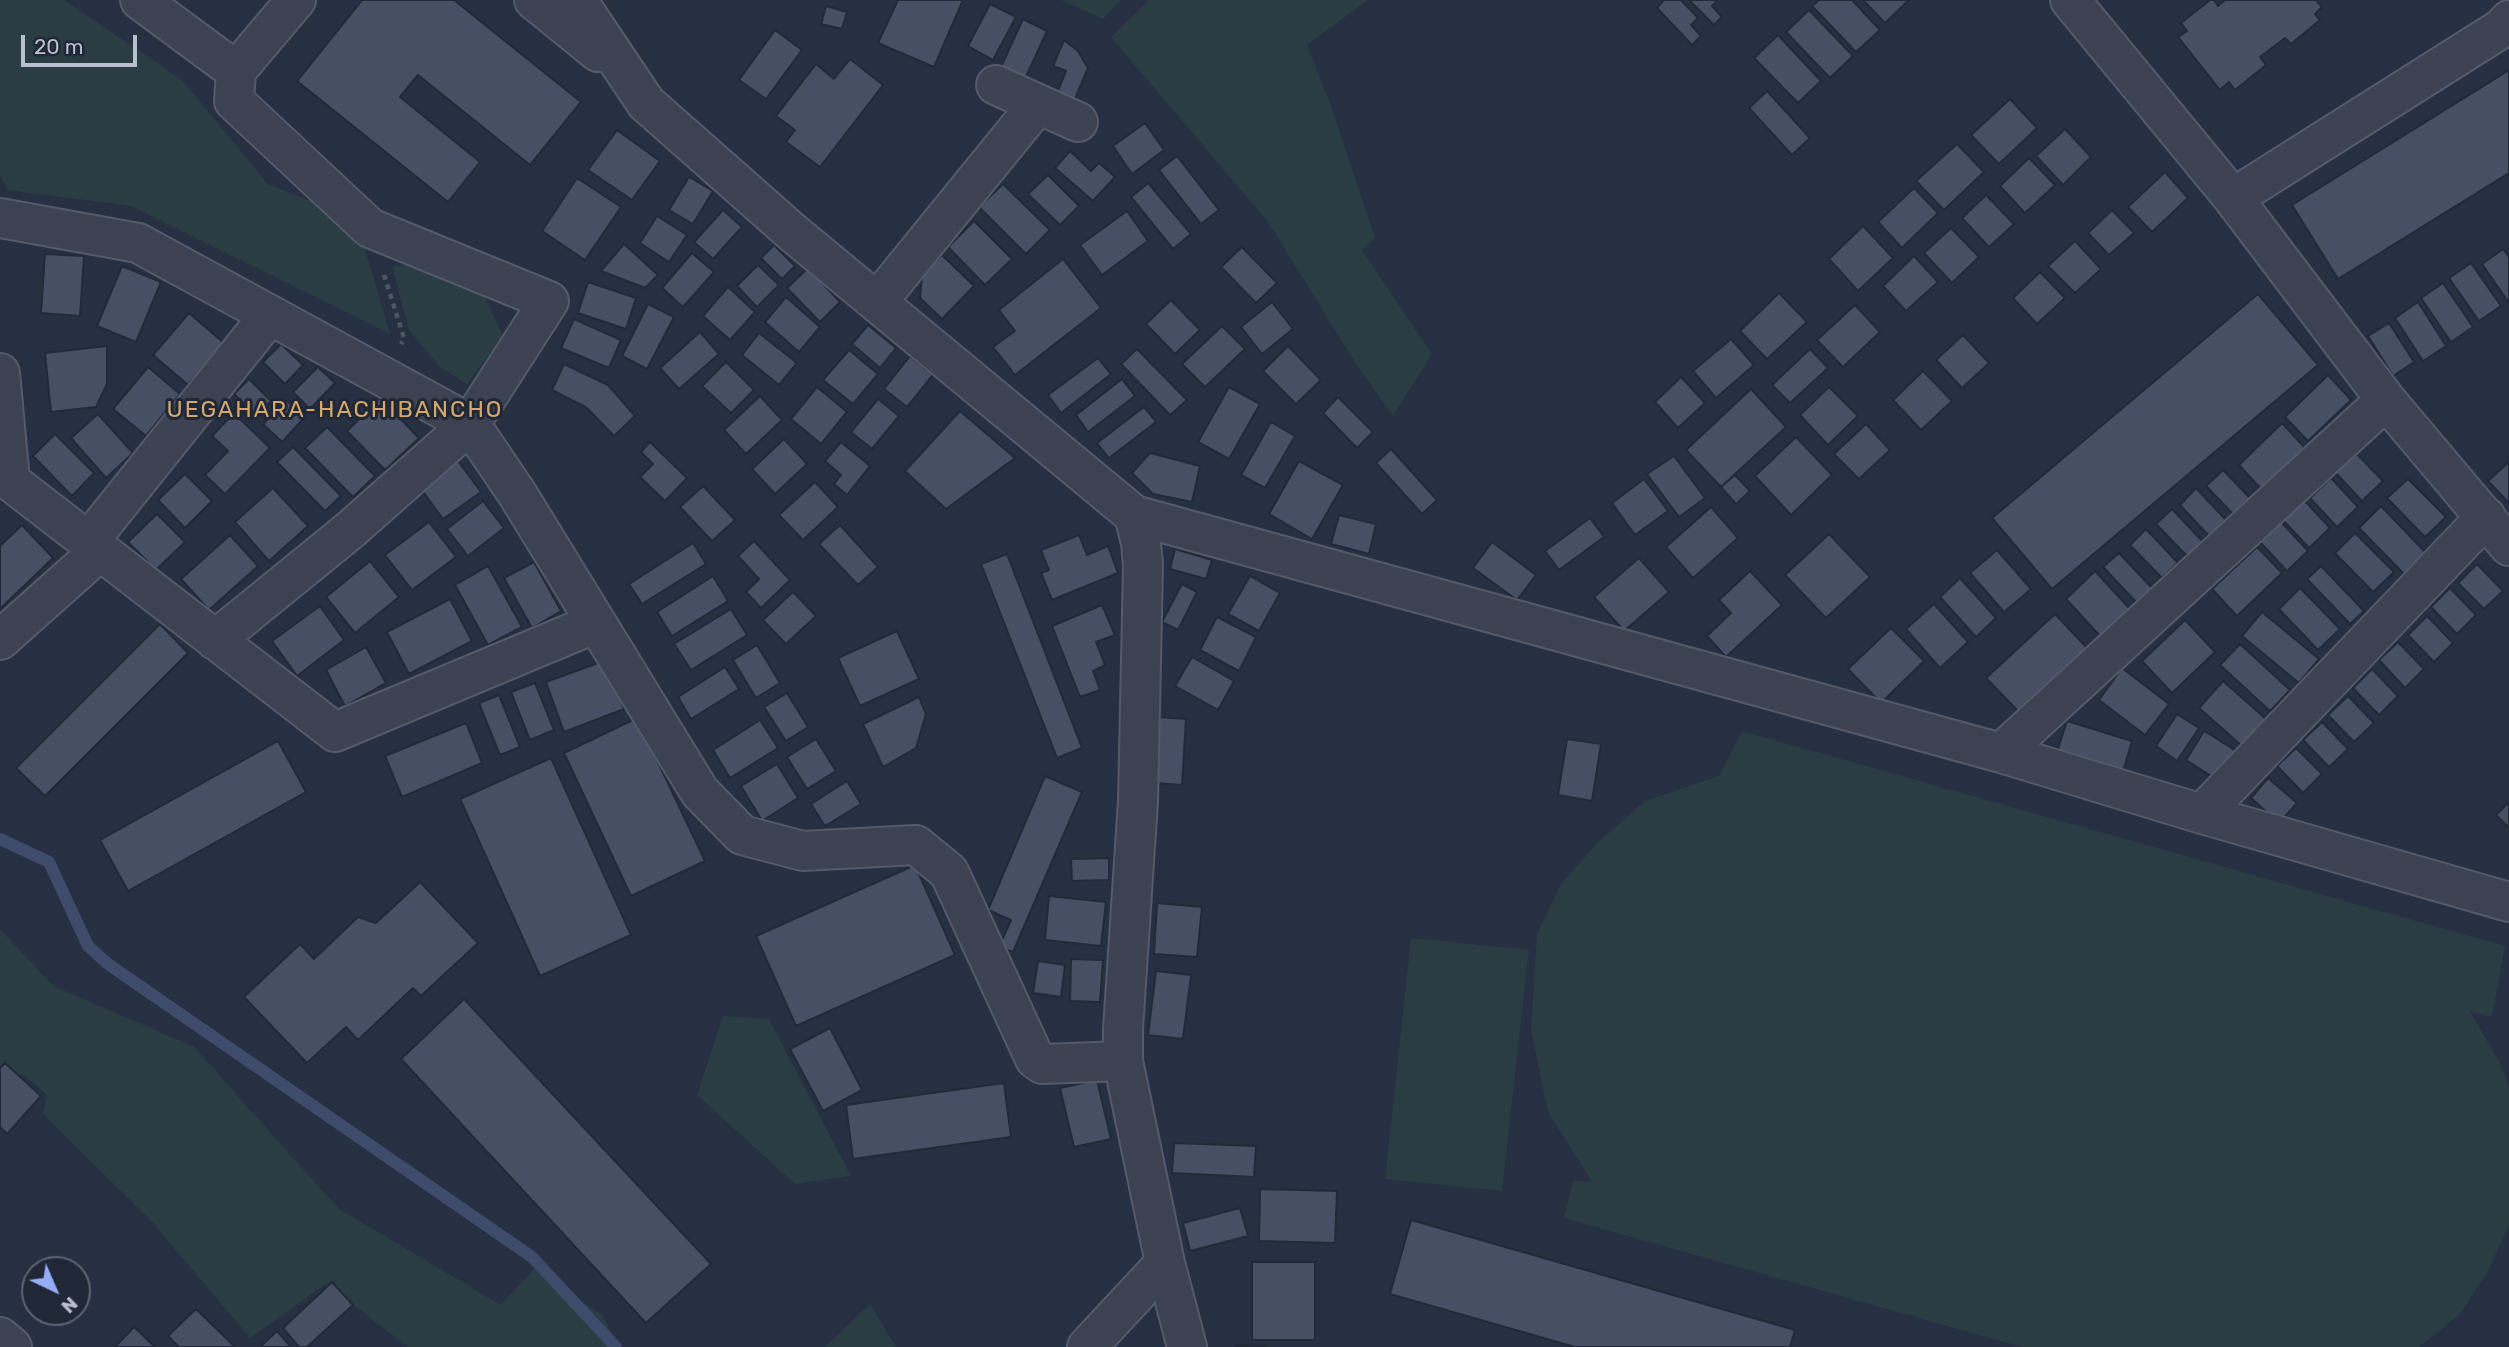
<!DOCTYPE html>
<html>
<head>
<meta charset="utf-8">
<style>
	body { margin:0 }
	#map { position:relative; width:2509px; height:1347px; overflow:hidden; background:#272f42; font-family:Rubik,sans-serif }
	canvas { display:block }
	.north { position:absolute; left:21px; top:1256px; width:70px; height:70px; box-sizing:border-box; background:#202737; border:2px solid #5d6373; border-radius:50%; rotate:136deg; font-size:19px; font-weight:700; line-height:28px; text-align:center; color:#b9becc }
	.north::after { content:''; display:block; margin:auto; width:24px; height:32px; background:#93adf6; clip-path:polygon(50% 0,100% 100%,50% 72%,0 100%) }
	.scale { position:absolute; left:21px; top:35px; width:116px; height:32px; box-sizing:border-box; border:4px solid #b9becc; border-top:0; padding-left:9px; font-size:21px; line-height:24px; white-space:nowrap; color:#b9becc; -webkit-text-stroke:5px #202737; paint-order:stroke }
</style>
</head>
<body>
<div id="map">
<canvas width="2509" height="1347"></canvas>
<div class="north">N</div>
<div class="scale">20 m</div>
</div>
<script>
const ctx = document.querySelector('canvas').getContext('2d');
ctx.lineJoin = 'round';
function fillPath(path, color) {
  ctx.fillStyle = color;
  ctx.fill(path, 'evenodd');
}
function strokePath(path, color, width, dash) {
  ctx.strokeStyle = color;
  ctx.lineWidth = width;
  ctx.lineCap = dash ? 'butt' : 'round';
  ctx.setLineDash(dash || []);
  ctx.stroke(path);
}
function write(font, color, halo, rows, align = 'center') {
  ctx.font = font + ' Rubik,sans-serif';
  ctx.lineWidth = 6;
  ctx.setLineDash([]);
  ctx.textBaseline = 'middle';
  ctx.strokeStyle = halo;
  ctx.fillStyle = color;
  for (const [text, x, y, turn = 0] of rows) {
    ctx.save();
    ctx.translate(x, y);
    ctx.rotate((+turn || 0) * Math.PI / 180);
    ctx.textAlign = isNaN(turn) ? turn : align;
    if (halo) ctx.strokeText(text, 0, 0);
    ctx.fillText(text, 0, 0);
    ctx.restore();
  }
}
fillPath(new Path2D(`
	M 0,0 L 64,0 L 182,80 L 268,184 L 323,206 L 364,246 L 390,334 L 131,206 L 8,190 L 0,176 Z
	M 1061,0 L 1121,0 L 1103,19 Z
	M 1149,0 L 1368,0 L 1307,45 L 1330,103 L 1375,238 L 1362,250 L 1432,354 L 1393,416 L 1358,367 L 1268,222 L 1111,37 Z
	M 426,263 L 481,289 L 503,336 L 467,384 L 440,367 L 409,330 L 392,266 Z
	M 1742,731 L 2505,946 L 2492,1017 L 2470,1011 L 2500,1063 L 2509,1087 L 2509,1225 L 2488,1271 L 2459,1315 L 2419,1347 L 2022,1347 L 1564,1218 L 1573,1181 L 1592,1182 L 1548,1112 L 1531,1030 L 1537,934 L 1561,884 L 1597,843 L 1645,801 L 1719,776 Z
	M 0,929 L 54,986 L 194,1047 L 339,1209 L 501,1305 L 534,1269 L 602,1315 L 619,1347 L 408,1347 L 326,1284 L 250,1338 L 152,1222 L 43,1114 L 47,1095 L 24,1075 L 0,1074 Z
	M 1411,938 L 1529,950 L 1502,1191 L 1385,1179 Z
	M 723,1016 L 769,1019 L 851,1176 L 795,1184 L 697,1095 Z
	M 870,1304 L 896,1347 L 825,1347 Z`), '#293d43');
strokePath(new Path2D(`
	M 0,839 L 49,862 L 88,946 L 108,964 L 532,1257 L 616,1347`), '#3e4b6b', 12);
const building = new Path2D(`
	M 362,0 L 454,0 L 581,102 L 530,165 L 418,75 L 400,97 L 480,162 L 448,202 L 297,81 Z
	M 898,0 L 963,0 L 934,67 L 878,43 Z
	M 1664,0 L 1681,0 L 1698,18 L 1691,25 L 1701,36 L 1692,45 L 1657,8 Z
	M 1689,0 L 1718,0 L 1712,6 L 1722,17 L 1714,25 Z
	M 1819,0 L 1852,0 L 1880,30 L 1856,52 L 1812,6 Z
	M 1863,0 L 1909,0 L 1885,23 Z
	M 2210,0 L 2214,0 L 2218,6 L 2225,0 L 2316,0 L 2322,7 L 2315,14 L 2320,20 L 2291,44 L 2285,38 L 2260,57 L 2266,65 L 2235,90 L 2229,82 L 2220,90 L 2178,37 L 2187,31 L 2181,23 Z
	M 990,4 L 1016,17 L 993,60 L 968,46 Z
	M 826,6 L 847,12 L 842,29 L 821,24 Z
	M 1809,10 L 1853,56 L 1830,78 L 1786,32 Z
	M 1023,19 L 1047,31 L 1025,79 L 1001,67 Z
	M 775,30 L 802,50 L 766,99 L 739,80 Z
	M 1778,35 L 1821,81 L 1798,103 L 1754,58 Z
	M 1064,40 L 1078,51 L 1088,68 L 1074,101 L 1057,93 L 1066,71 L 1053,66 Z
	M 850,59 L 883,85 L 820,167 L 786,142 L 795,130 L 776,116 L 816,64 L 834,79 Z
	M 2509,70 L 2509,173 L 2338,279 L 2292,205 Z
	M 1767,91 L 1810,138 L 1792,155 L 1749,108 Z
	M 2010,99 L 2037,128 L 1999,164 L 1971,135 Z
	M 1145,123 L 1164,150 L 1132,174 L 1113,146 Z
	M 2065,129 L 2091,157 L 2063,185 L 2036,156 Z
	M 617,130 L 660,161 L 632,200 L 588,170 Z
	M 1957,144 L 1984,172 L 1944,210 L 1916,181 Z
	M 1070,151 L 1091,171 L 1099,163 L 1115,177 L 1093,201 L 1055,168 Z
	M 1177,156 L 1219,210 L 1201,224 L 1159,170 Z
	M 2029,158 L 2055,185 L 2025,213 L 2000,186 Z
	M 2165,172 L 2188,198 L 2152,232 L 2128,207 Z
	M 1048,175 L 1079,206 L 1060,225 L 1028,194 Z
	M 689,177 L 713,191 L 693,224 L 669,210 Z
	M 577,178 L 621,207 L 585,260 L 542,231 Z
	M 1148,183 L 1191,234 L 1173,249 L 1131,197 Z
	M 1003,184 L 1050,230 L 1026,254 L 979,207 Z
	M 1914,188 L 1938,213 L 1902,248 L 1878,222 Z
	M 1986,195 L 2014,224 L 1989,247 L 1962,218 Z
	M 723,210 L 742,227 L 713,259 L 694,242 Z
	M 2112,210 L 2134,233 L 2109,255 L 2088,233 Z
	M 1127,211 L 1148,241 L 1102,275 L 1080,245 Z
	M 657,216 L 687,235 L 669,262 L 640,243 Z
	M 974,221 L 1012,259 L 985,285 L 948,247 Z
	M 1863,226 L 1893,258 L 1858,291 L 1829,259 Z
	M 1951,228 L 1979,257 L 1952,283 L 1924,253 Z
	M 2075,241 L 2101,269 L 2075,293 L 2048,266 Z
	M 624,244 L 658,275 L 645,288 L 601,271 Z
	M 774,245 L 795,266 L 782,279 L 761,258 Z
	M 1242,247 L 1277,283 L 1256,303 L 1221,267 Z
	M 2503,249 L 2509,257 L 2509,303 L 2482,264 Z
	M 692,253 L 714,272 L 683,307 L 662,288 Z
	M 45,254 L 84,256 L 80,316 L 41,313 Z
	M 942,255 L 974,286 L 942,319 L 920,298 L 922,275 Z
	M 1914,256 L 1938,282 L 1906,311 L 1883,286 Z
	M 1063,259 L 1101,308 L 1015,375 L 993,347 L 1015,331 L 999,310 Z
	M 2471,263 L 2501,306 L 2479,321 L 2449,278 Z
	M 758,265 L 779,285 L 757,307 L 737,286 Z
	M 122,266 L 161,282 L 136,342 L 97,326 Z
	M 808,268 L 840,302 L 820,322 L 787,288 Z
	M 2040,272 L 2065,298 L 2037,324 L 2013,298 Z
	M 588,282 L 636,298 L 626,329 L 578,313 Z
	M 2443,283 L 2473,327 L 2451,342 L 2421,298 Z
	M 728,287 L 755,312 L 730,340 L 703,316 Z
	M 1779,293 L 1807,322 L 1767,359 L 1740,331 Z
	M 2258,294 L 2318,365 L 2052,589 L 1992,518 Z
	M 786,297 L 820,327 L 799,352 L 765,322 Z
	M 1171,300 L 1200,330 L 1175,354 L 1146,324 Z
	M 1272,302 L 1293,329 L 1262,354 L 1241,327 Z
	M 2418,302 L 2446,346 L 2423,361 L 2395,318 Z
	M 648,304 L 674,317 L 647,369 L 622,356 Z
	M 1855,305 L 1880,332 L 1843,367 L 1817,340 Z
	M 189,313 L 224,343 L 188,385 L 153,355 Z
	M 574,319 L 621,340 L 609,368 L 561,348 Z
	M 2389,323 L 2414,362 L 2393,376 L 2368,336 Z
	M 868,325 L 896,348 L 880,368 L 852,344 Z
	M 1222,326 L 1245,349 L 1205,387 L 1182,364 Z
	M 700,332 L 719,354 L 679,389 L 660,368 Z
	M 759,333 L 797,363 L 779,385 L 742,355 Z
	M 1963,335 L 1989,363 L 1962,388 L 1936,360 Z
	M 1731,339 L 1754,365 L 1716,398 L 1693,371 Z
	M 281,344 L 303,365 L 285,384 L 263,362 Z
	M 107,346 L 107,384 L 96,407 L 51,412 L 45,353 Z
	M 1288,346 L 1321,380 L 1296,404 L 1263,371 Z
	M 1137,349 L 1187,400 L 1170,415 L 1121,364 Z
	M 1810,349 L 1828,368 L 1790,403 L 1772,385 Z
	M 849,350 L 878,374 L 853,404 L 823,380 Z
	M 910,356 L 933,375 L 907,407 L 884,389 Z
	M 1098,358 L 1111,374 L 1061,413 L 1048,395 Z
	M 726,362 L 754,390 L 731,413 L 702,386 Z
	M 564,364 L 608,385 L 635,416 L 614,436 L 587,408 L 552,390 Z
	M 148,367 L 180,394 L 146,436 L 113,409 Z
	M 318,367 L 335,383 L 310,409 L 293,392 Z
	M 1923,371 L 1952,401 L 1921,430 L 1893,400 Z
	M 2328,375 L 2351,400 L 2308,441 L 2285,417 Z
	M 1681,377 L 1705,403 L 1678,428 L 1655,402 Z
	M 249,379 L 271,401 L 257,416 L 234,394 Z
	M 1122,379 L 1135,396 L 1088,432 L 1076,415 Z
	M 817,387 L 847,412 L 821,444 L 791,419 Z
	M 1229,387 L 1260,404 L 1229,459 L 1198,442 Z
	M 1829,387 L 1858,416 L 1828,445 L 1800,415 Z
	M 1751,389 L 1786,427 L 1721,487 L 1686,450 Z
	M 760,396 L 782,420 L 746,454 L 724,430 Z
	M 1338,397 L 1373,432 L 1357,448 L 1323,413 Z
	M 380,398 L 419,438 L 385,470 L 347,431 Z
	M 878,399 L 899,416 L 872,449 L 851,432 Z
	M 287,400 L 304,418 L 282,442 L 263,424 Z
	M 1144,407 L 1156,422 L 1109,458 L 1097,443 Z
	M 960,411 L 1015,458 L 946,509 L 905,471 Z
	M 234,413 L 270,448 L 225,494 L 205,475 L 228,451 L 212,436 Z
	M 98,414 L 133,453 L 106,478 L 71,438 Z
	M 1271,422 L 1295,436 L 1265,488 L 1241,475 Z
	M 2282,423 L 2305,448 L 2261,489 L 2239,465 Z
	M 1866,424 L 1890,450 L 1859,479 L 1834,454 Z
	M 327,427 L 375,476 L 353,497 L 305,448 Z
	M 55,434 L 94,473 L 72,496 L 33,456 Z
	M 1796,437 L 1832,475 L 1791,515 L 1755,476 Z
	M 784,439 L 807,464 L 775,494 L 752,469 Z
	M 650,442 L 687,478 L 665,501 L 640,477 L 653,464 L 641,452 Z
	M 841,442 L 870,466 L 847,495 L 834,484 L 841,475 L 825,461 Z
	M 293,447 L 341,496 L 325,511 L 277,462 Z
	M 1391,449 L 1437,500 L 1422,514 L 1376,463 Z
	M 1150,453 L 1200,466 L 1192,502 L 1153,494 L 1132,473 Z
	M 2356,453 L 2383,481 L 2362,501 L 2335,472 Z
	M 1674,456 L 1705,498 L 1679,517 L 1647,474 Z
	M 458,461 L 481,492 L 443,519 L 421,489 Z
	M 1299,461 L 1343,485 L 1312,539 L 1269,514 Z
	M 2509,462 L 2509,503 L 2488,481 Z
	M 2223,470 L 2250,498 L 2233,514 L 2206,486 Z
	M 185,474 L 212,501 L 185,528 L 158,500 Z
	M 1735,475 L 1750,491 L 1736,504 L 1721,487 Z
	M 2331,478 L 2358,507 L 2337,527 L 2310,498 Z
	M 1644,479 L 1668,511 L 1635,535 L 1612,503 Z
	M 2408,479 L 2446,517 L 2425,537 L 2387,498 Z
	M 815,482 L 838,507 L 803,540 L 779,515 Z
	M 703,486 L 735,520 L 712,541 L 680,507 Z
	M 273,488 L 308,526 L 269,561 L 235,522 Z
	M 2196,488 L 2226,520 L 2209,536 L 2180,505 Z
	M 2303,499 L 2330,528 L 2309,548 L 2282,519 Z
	M 483,501 L 504,528 L 468,556 L 447,529 Z
	M 2381,506 L 2427,554 L 2405,575 L 2359,528 Z
	M 1711,507 L 1738,538 L 1693,578 L 1666,547 Z
	M 2172,509 L 2203,542 L 2188,557 L 2156,524 Z
	M 157,514 L 185,542 L 156,570 L 128,542 Z
	M 1339,515 L 1376,524 L 1369,554 L 1331,544 Z
	M 1590,518 L 1604,537 L 1559,570 L 1545,551 Z
	M 429,522 L 456,557 L 412,590 L 385,555 Z
	M 2281,522 L 2308,551 L 2287,571 L 2260,542 Z
	M 22,525 L 53,558 L 0,609 L 0,546 Z
	M 840,525 L 878,567 L 858,585 L 819,544 Z
	M 2146,529 L 2178,563 L 2162,578 L 2130,545 Z
	M 2355,533 L 2394,572 L 2373,592 L 2335,553 Z
	M 1829,534 L 1870,577 L 1826,618 L 1785,575 Z
	M 230,535 L 258,566 L 209,610 L 181,579 Z
	M 1079,535 L 1087,555 L 1108,546 L 1118,573 L 1052,600 L 1041,573 L 1049,570 L 1041,550 Z
	M 754,541 L 790,580 L 761,608 L 746,592 L 759,579 L 738,556 Z
	M 1492,542 L 1536,575 L 1517,600 L 1473,568 Z
	M 693,543 L 706,564 L 642,604 L 629,584 Z
	M 2257,547 L 2282,573 L 2237,616 L 2212,589 Z
	M 1175,549 L 1212,560 L 1206,579 L 1170,569 Z
	M 1997,550 L 2031,589 L 2004,612 L 1970,573 Z
	M 2119,553 L 2152,588 L 2137,603 L 2103,567 Z
	M 1007,554 L 1082,748 L 1057,758 L 981,564 Z
	M 1639,558 L 1669,592 L 1624,631 L 1594,597 Z
	M 370,561 L 399,597 L 355,633 L 326,597 Z
	M 534,562 L 561,611 L 532,628 L 504,578 Z
	M 2477,564 L 2503,591 L 2484,609 L 2458,583 Z
	M 488,566 L 522,627 L 488,645 L 455,585 Z
	M 2321,566 L 2364,611 L 2350,624 L 2307,579 Z
	M 1750,571 L 1782,605 L 1726,657 L 1707,636 L 1731,613 L 1719,600 Z
	M 2095,571 L 2130,609 L 2101,637 L 2066,599 Z
	M 713,576 L 728,601 L 672,636 L 657,612 Z
	M 1250,576 L 1280,593 L 1259,631 L 1228,614 Z
	M 1960,578 L 1996,618 L 1976,637 L 1940,597 Z
	M 1182,584 L 1197,592 L 1178,630 L 1162,622 Z
	M 2300,588 L 2340,629 L 2318,650 L 2279,609 Z
	M 2450,588 L 2476,615 L 2457,634 L 2431,607 Z
	M 793,592 L 816,616 L 786,644 L 763,620 Z
	M 450,599 L 472,641 L 409,674 L 387,632 Z
	M 1934,604 L 1968,642 L 1940,668 L 1906,629 Z
	M 1102,605 L 1115,635 L 1096,642 L 1105,665 L 1093,671 L 1100,690 L 1080,697 L 1052,626 Z
	M 320,606 L 344,640 L 297,676 L 272,641 Z
	M 731,609 L 747,635 L 691,670 L 674,644 Z
	M 2262,612 L 2319,659 L 2299,683 L 2242,636 Z
	M 2055,614 L 2087,648 L 2019,712 L 1986,678 Z
	M 2427,616 L 2453,643 L 2434,662 L 2408,635 Z
	M 1217,617 L 1256,637 L 1239,671 L 1200,650 Z
	M 2185,620 L 2215,652 L 2172,693 L 2142,661 Z
	M 160,624 L 188,653 L 45,796 L 16,768 Z
	M 1891,628 L 1924,661 L 1881,703 L 1848,669 Z
	M 897,631 L 919,679 L 860,706 L 838,658 Z
	M 2398,642 L 2424,669 L 2405,688 L 2379,660 Z
	M 2240,644 L 2290,690 L 2270,711 L 2220,665 Z
	M 757,645 L 780,683 L 756,698 L 733,660 Z
	M 366,647 L 386,683 L 345,706 L 326,670 Z
	M 1192,657 L 1234,681 L 1218,710 L 1175,686 Z
	M 606,660 L 624,709 L 564,732 L 546,682 Z
	M 725,667 L 739,689 L 691,719 L 678,697 Z
	M 2122,668 L 2169,704 L 2145,735 L 2099,700 Z
	M 2372,669 L 2398,696 L 2379,715 L 2353,688 Z
	M 2223,681 L 2266,719 L 2242,746 L 2199,708 Z
	M 535,683 L 554,730 L 530,740 L 511,692 Z
	M 787,693 L 808,727 L 786,741 L 764,707 Z
	M 499,695 L 520,747 L 500,755 L 479,703 Z
	M 2348,696 L 2374,723 L 2354,742 L 2328,715 Z
	M 919,697 L 926,714 L 916,748 L 883,767 L 863,724 Z
	M 2177,714 L 2199,728 L 2177,761 L 2156,746 Z
	M 1158,717 L 1186,719 L 1182,785 L 1155,783 Z
	M 637,718 L 705,861 L 631,896 L 564,753 Z
	M 760,720 L 778,748 L 730,778 L 713,750 Z
	M 2067,721 L 2132,741 L 2122,775 L 2056,755 Z
	M 2322,722 L 2348,749 L 2329,767 L 2303,740 Z
	M 466,723 L 482,763 L 402,797 L 385,756 Z
	M 2204,731 L 2235,750 L 2216,779 L 2186,760 Z
	M 816,739 L 836,771 L 807,789 L 787,757 Z
	M 1567,739 L 1601,744 L 1592,801 L 1558,795 Z
	M 278,741 L 306,792 L 128,891 L 100,840 Z
	M 2296,748 L 2322,774 L 2303,793 L 2277,766 Z
	M 551,758 L 631,935 L 540,976 L 460,799 Z
	M 777,764 L 798,798 L 762,821 L 741,786 Z
	M 1045,776 L 1082,792 L 1013,952 L 999,947 L 1011,920 L 988,910 Z
	M 2268,778 L 2297,803 L 2279,823 L 2251,798 Z
	M 847,781 L 861,804 L 825,826 L 811,804 Z
	M 2509,802 L 2509,828 L 2496,815 Z
	M 1109,858 L 1109,880 L 1072,881 L 1071,859 Z
	M 915,865 L 955,955 L 796,1026 L 756,936 Z
	M 420,882 L 478,943 L 421,996 L 413,988 L 358,1040 L 346,1027 L 307,1063 L 244,997 L 300,944 L 314,959 L 358,917 L 376,923 Z
	M 1049,896 L 1106,902 L 1101,946 L 1045,940 Z
	M 1157,903 L 1202,907 L 1197,957 L 1154,954 Z
	M 1071,959 L 1103,960 L 1100,1002 L 1070,1001 Z
	M 1038,961 L 1065,965 L 1061,997 L 1033,993 Z
	M 1156,971 L 1191,975 L 1183,1039 L 1148,1035 Z
	M 464,999 L 711,1264 L 646,1323 L 401,1059 Z
	M 830,1028 L 862,1090 L 823,1111 L 790,1049 Z
	M 5,1063 L 41,1096 L 7,1134 L 0,1127 L 0,1068 Z
	M 1097,1080 L 1111,1139 L 1074,1147 L 1060,1088 Z
	M 1004,1083 L 1011,1137 L 853,1159 L 846,1105 Z
	M 1174,1143 L 1256,1146 L 1254,1177 L 1172,1173 Z
	M 1260,1189 L 1337,1191 L 1335,1243 L 1259,1241 Z
	M 1240,1208 L 1248,1236 L 1190,1251 L 1183,1223 Z
	M 1411,1220 L 1795,1330 L 1790,1347 L 1575,1347 L 1390,1294 Z
	M 1252,1262 L 1315,1262 L 1315,1340 L 1252,1340 Z
	M 332,1282 L 353,1305 L 307,1347 L 299,1347 L 283,1328 Z
	M 196,1309 L 235,1347 L 179,1347 L 168,1336 Z
	M 134,1327 L 155,1347 L 115,1347 Z
	M 277,1331 L 291,1347 L 260,1347 Z
	M 1236,1345 L 1266,1346 L 1266,1347 L 1236,1347 Z`);
fillPath(building, '#474f64');
strokePath(building, '#222939', 2);
const minor = new Path2D(`
	M 140,0 L 236,71 L 234,101 L 370,228 L 549,301 L 470,424 L 349,531 L 215,640
	M 534,0 L 598,52
	M 577,0 L 646,103 L 792,232 L 1134,515 L 2001,753 L 2202,814 L 2509,902
	M 2070,0 L 2233,198 L 2386,400 L 2509,546
	M 236,71 L 296,0
	M 996,85 L 1078,122
	M 2233,198 L 2502,28 L 2509,20
	M 0,218 L 138,243 L 470,424 L 518,495 L 700,792 L 742,835 L 803,851 L 916,845 L 949,872 L 1035,1059 L 1042,1064 L 1123,1061
	M 877,302 L 1038,104
	M 0,373 L 10,481 L 335,732 L 596,623
	M 1134,515 L 1141,543 L 1143,566 L 1138,801 L 1123,1029 L 1123,1061 L 1165,1263 L 1187,1347
	M 89,541 L 269,316
	M 0,640 L 101,550
	M 2001,753 L 2386,400
	M 2202,814 L 2486,517
	M 0,1337 L 12,1347
	M 1087,1347 L 1165,1263`);
strokePath(minor, '#545a69', 42);
strokePath(new Path2D(`
	M 384,275 L 404,338 L 401,344`), '#485a60', 4.5, [5, 5]);
strokePath(minor, '#3c4252', 38);
ctx.letterSpacing = '2px';
write('23px', '#d4a76b', '#202737', [
	["UEGAHARA-HACHIBANCHO",335,410]
]);
ctx.letterSpacing = '0px';
</script>
</body>
</html>
